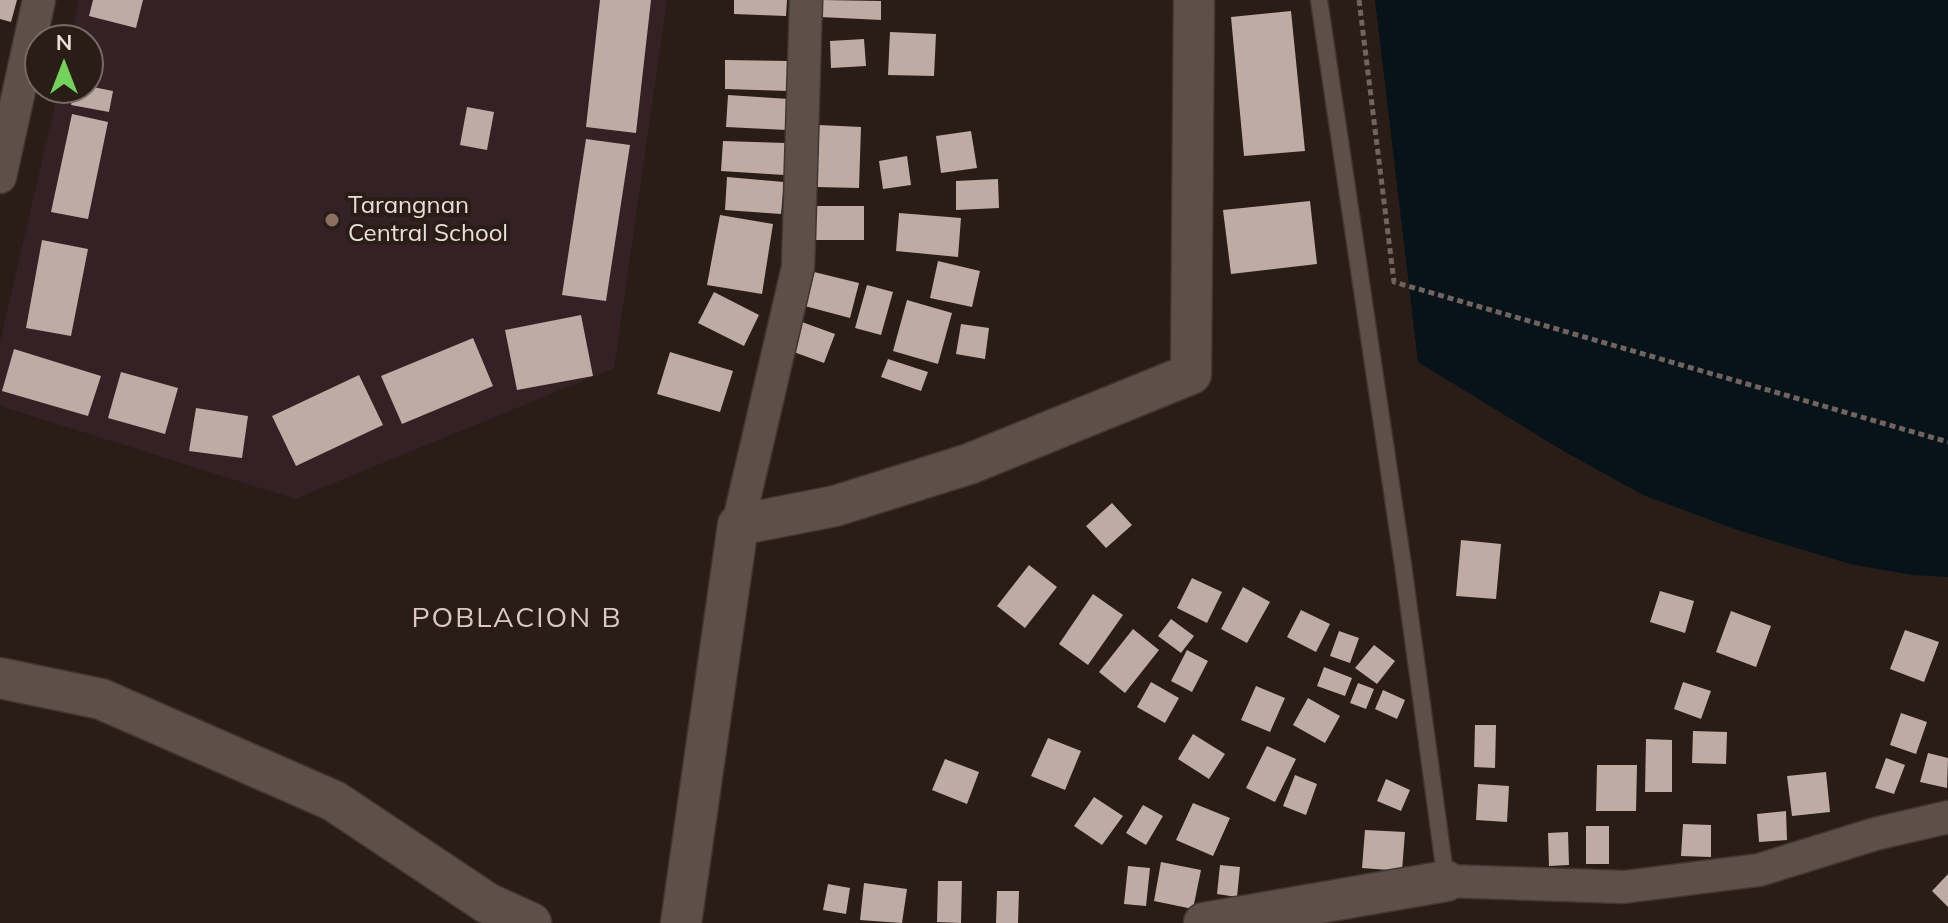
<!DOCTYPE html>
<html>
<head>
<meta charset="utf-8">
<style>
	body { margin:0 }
	#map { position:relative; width:1948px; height:923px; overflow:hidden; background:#2a1c17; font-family:Mulish,sans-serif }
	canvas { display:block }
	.north { position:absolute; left:24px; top:24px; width:80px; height:80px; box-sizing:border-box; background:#2a1c17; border:2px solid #766a65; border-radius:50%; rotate:0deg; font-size:22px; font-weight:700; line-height:32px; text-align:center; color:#e8deda }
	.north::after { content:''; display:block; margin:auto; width:28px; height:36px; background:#74d25b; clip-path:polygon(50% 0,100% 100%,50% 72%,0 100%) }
</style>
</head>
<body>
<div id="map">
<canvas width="1948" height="923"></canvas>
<div class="north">N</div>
</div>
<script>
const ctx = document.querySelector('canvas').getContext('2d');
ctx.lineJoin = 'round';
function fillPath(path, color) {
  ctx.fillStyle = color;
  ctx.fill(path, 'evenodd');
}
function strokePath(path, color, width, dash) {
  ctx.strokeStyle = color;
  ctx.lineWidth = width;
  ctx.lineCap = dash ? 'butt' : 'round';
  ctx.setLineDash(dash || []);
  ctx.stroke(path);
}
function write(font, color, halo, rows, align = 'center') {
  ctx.font = font + ' Mulish,sans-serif';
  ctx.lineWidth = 8;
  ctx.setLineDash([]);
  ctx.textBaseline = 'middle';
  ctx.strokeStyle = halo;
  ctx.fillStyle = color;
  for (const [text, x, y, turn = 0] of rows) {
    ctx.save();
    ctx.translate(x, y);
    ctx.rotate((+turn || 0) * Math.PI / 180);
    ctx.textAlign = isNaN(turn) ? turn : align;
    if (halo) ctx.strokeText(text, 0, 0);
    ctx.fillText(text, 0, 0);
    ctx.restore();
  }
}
fillPath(new Path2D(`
	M 79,0 L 667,0 L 614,368 L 295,499 L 0,406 L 0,342 L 59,88 L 88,88 L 88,40 L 70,40 Z`), '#342126');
fillPath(new Path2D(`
	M 1375,0 L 1948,0 L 1948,577 L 1912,575 L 1850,564 L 1740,531 L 1643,495 L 1565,452 L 1418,362 Z`), '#071319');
fillPath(new Path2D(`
	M 0,0 L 17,0 L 11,22 L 0,19 Z
	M 93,0 L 143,0 L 136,28 L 89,16 Z
	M 600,0 L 651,0 L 636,133 L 586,127 Z
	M 734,0 L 787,0 L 786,16 L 734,14 Z
	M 822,0 L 881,1 L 881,20 L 821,17 Z
	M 1291,11 L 1305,151 L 1244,156 L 1231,17 Z
	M 890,32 L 936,34 L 934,76 L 888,75 Z
	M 864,39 L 866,66 L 831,68 L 830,41 Z
	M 725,60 L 789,61 L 789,91 L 725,89 Z
	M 88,86 L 113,91 L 109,112 L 71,105 L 75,88 L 88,88 Z
	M 728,95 L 789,99 L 787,130 L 726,127 Z
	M 467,107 L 494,112 L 487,150 L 460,145 Z
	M 72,114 L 108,122 L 88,219 L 51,212 Z
	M 819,125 L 861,127 L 859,188 L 817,187 Z
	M 971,131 L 977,168 L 941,173 L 936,136 Z
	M 586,139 L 630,145 L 606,301 L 562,295 Z
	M 723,141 L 786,143 L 784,175 L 721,171 Z
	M 907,156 L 911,185 L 883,189 L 879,161 Z
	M 727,177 L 784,182 L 781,214 L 725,210 Z
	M 998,179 L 999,208 L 956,210 L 956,181 Z
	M 1310,201 L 1317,264 L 1231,274 L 1223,210 Z
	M 816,206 L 864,206 L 864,240 L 815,240 Z
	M 899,213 L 961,218 L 958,257 L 896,251 Z
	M 720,215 L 773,224 L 762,294 L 707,285 Z
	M 42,240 L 88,249 L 71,336 L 26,328 Z
	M 938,261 L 980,271 L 972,307 L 930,298 Z
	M 810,271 L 859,283 L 850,318 L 801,305 Z
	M 867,285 L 893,292 L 881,335 L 855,328 Z
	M 714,292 L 759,315 L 744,346 L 698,323 Z
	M 907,300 L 952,313 L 938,364 L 893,351 Z
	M 581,315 L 593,376 L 517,390 L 505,330 Z
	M 802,322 L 835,334 L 824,363 L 791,351 Z
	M 961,324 L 989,328 L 985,359 L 956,354 Z
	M 473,338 L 493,386 L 402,424 L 381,376 Z
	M 14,349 L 101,376 L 88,416 L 2,391 Z
	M 670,352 L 733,371 L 720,412 L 657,394 Z
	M 888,359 L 928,372 L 921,391 L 881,377 Z
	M 121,372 L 178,388 L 165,434 L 108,418 Z
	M 359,375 L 383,425 L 296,466 L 272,416 Z
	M 196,408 L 248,416 L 242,458 L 189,451 Z
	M 1112,503 L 1132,525 L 1106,548 L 1086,526 Z
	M 1461,540 L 1501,544 L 1496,599 L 1456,596 Z
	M 1029,565 L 1057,587 L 1025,628 L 997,606 Z
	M 1192,578 L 1222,592 L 1207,623 L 1177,608 Z
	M 1243,587 L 1270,602 L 1247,643 L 1221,629 Z
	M 1660,591 L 1694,601 L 1685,633 L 1650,622 Z
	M 1093,594 L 1123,615 L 1088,665 L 1059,644 Z
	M 1301,610 L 1330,624 L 1316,652 L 1287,637 Z
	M 1731,611 L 1771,626 L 1756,667 L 1716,652 Z
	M 1171,619 L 1194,636 L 1181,653 L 1158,636 Z
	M 1133,629 L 1159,650 L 1125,693 L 1099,672 Z
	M 1905,630 L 1939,642 L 1924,682 L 1890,669 Z
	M 1339,631 L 1359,638 L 1350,663 L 1330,656 Z
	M 1374,645 L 1395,661 L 1377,684 L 1355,668 Z
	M 1187,650 L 1208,661 L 1192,692 L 1171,681 Z
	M 1324,667 L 1352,678 L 1345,696 L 1317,686 Z
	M 1151,682 L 1179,698 L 1165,723 L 1137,707 Z
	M 1683,682 L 1711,691 L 1701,719 L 1674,709 Z
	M 1358,683 L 1374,689 L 1366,709 L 1350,703 Z
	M 1256,686 L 1285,698 L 1270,732 L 1241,720 Z
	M 1383,690 L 1405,700 L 1397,719 L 1375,709 Z
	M 1308,698 L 1340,716 L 1325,743 L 1293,725 Z
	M 1901,713 L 1927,722 L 1916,754 L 1890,745 Z
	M 1475,725 L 1496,725 L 1495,768 L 1474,767 Z
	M 1693,731 L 1727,732 L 1726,764 L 1692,763 Z
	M 1193,734 L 1225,754 L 1209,779 L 1178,759 Z
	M 1048,738 L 1081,751 L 1065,790 L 1031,776 Z
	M 1646,739 L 1672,740 L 1672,792 L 1645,792 Z
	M 1267,746 L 1296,759 L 1275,802 L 1246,788 Z
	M 1928,753 L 1948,758 L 1947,788 L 1920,782 Z
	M 1886,758 L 1905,765 L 1894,794 L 1875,788 Z
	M 945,759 L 979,772 L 967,804 L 932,790 Z
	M 1597,765 L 1637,765 L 1636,811 L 1596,811 Z
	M 1826,772 L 1830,812 L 1792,816 L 1787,776 Z
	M 1295,775 L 1317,784 L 1306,815 L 1283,806 Z
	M 1386,779 L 1410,790 L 1401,811 L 1377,801 Z
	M 1478,784 L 1509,786 L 1507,822 L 1476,820 Z
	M 1094,797 L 1123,816 L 1102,845 L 1074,826 Z
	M 1193,803 L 1230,818 L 1213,856 L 1176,840 Z
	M 1143,805 L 1163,816 L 1146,845 L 1126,833 Z
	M 1786,811 L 1787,840 L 1759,842 L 1757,814 Z
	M 1683,824 L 1711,825 L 1711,857 L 1681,856 Z
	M 1586,826 L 1609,826 L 1609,864 L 1586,864 Z
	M 1365,830 L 1405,832 L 1402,871 L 1362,868 Z
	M 1568,832 L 1569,865 L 1549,866 L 1548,833 Z
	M 1161,862 L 1201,870 L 1193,909 L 1154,901 Z
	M 1220,865 L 1240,867 L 1237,897 L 1217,894 Z
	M 1128,866 L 1150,868 L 1146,906 L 1124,904 Z
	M 1948,874 L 1948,907 L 1932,891 Z
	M 938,881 L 962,881 L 961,923 L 937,922 Z
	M 864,883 L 907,889 L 902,923 L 860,920 Z
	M 828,884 L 850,888 L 846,914 L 823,910 Z
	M 997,891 L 1019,891 L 1018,923 L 996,923 Z`), '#beaba4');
const service = new Path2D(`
	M 1319,0 L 1403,565 L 1446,881`);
const minor = new Path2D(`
	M 0,177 L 39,0
	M 738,525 L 798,267 L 806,0
	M 1446,881 L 1624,887 L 1759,870 L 1875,834 L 1948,817`);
const tertiary = new Path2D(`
	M 0,678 L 101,699 L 334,801 L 487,903 L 531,923
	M 681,923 L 738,525 L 835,506 L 969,464 L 1191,374 L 1194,0
	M 1204,923 L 1446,881`);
strokePath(service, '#413633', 19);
strokePath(minor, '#413633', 35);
strokePath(tertiary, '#413633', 43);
strokePath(new Path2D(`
	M 1359,0 L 1394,282 L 1948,442`), '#716460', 5, [6, 4]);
strokePath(service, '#5f4f49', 16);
strokePath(minor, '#5f4f49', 32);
strokePath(tertiary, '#5f4f49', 40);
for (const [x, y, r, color] of [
	[332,220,8,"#8d6e63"]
]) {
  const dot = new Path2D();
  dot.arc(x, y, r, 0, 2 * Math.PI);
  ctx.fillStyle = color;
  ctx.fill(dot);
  strokePath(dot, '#2a1c17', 3);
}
write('24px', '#e8deda', '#2a1c17', [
	["Tarangnan",348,206],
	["Central School",348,234]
], 'left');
ctx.letterSpacing = '2px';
write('28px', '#dcc9c2', '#2a1c17', [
	["POBLACION B",517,619]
]);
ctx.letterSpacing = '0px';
</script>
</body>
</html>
